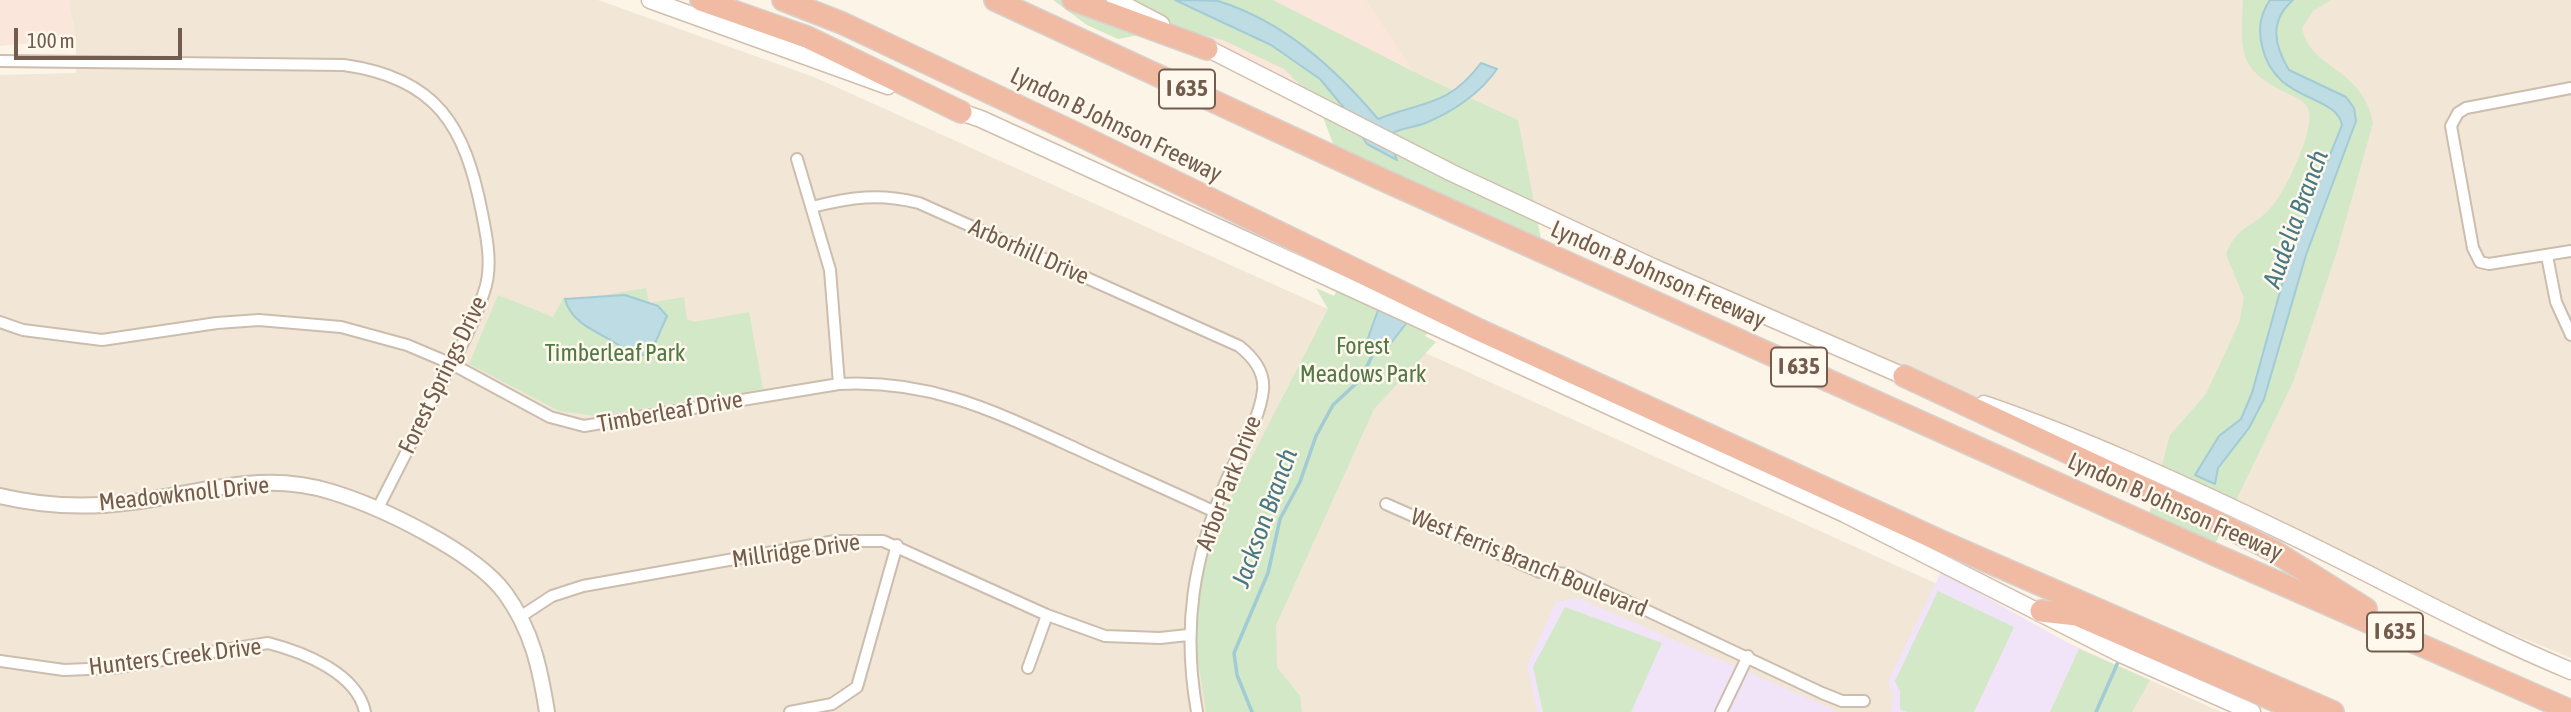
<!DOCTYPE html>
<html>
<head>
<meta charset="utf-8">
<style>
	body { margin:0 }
	#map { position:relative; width:2571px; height:712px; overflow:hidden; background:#fbf4e7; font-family:"Asap Condensed",sans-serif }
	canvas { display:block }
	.scale { position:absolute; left:14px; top:28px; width:168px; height:32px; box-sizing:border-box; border:4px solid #735c4d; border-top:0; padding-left:9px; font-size:21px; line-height:24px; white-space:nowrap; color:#735c4d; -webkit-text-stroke:5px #fef8ed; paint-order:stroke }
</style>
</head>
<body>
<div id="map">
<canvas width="2571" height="712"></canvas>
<div class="scale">100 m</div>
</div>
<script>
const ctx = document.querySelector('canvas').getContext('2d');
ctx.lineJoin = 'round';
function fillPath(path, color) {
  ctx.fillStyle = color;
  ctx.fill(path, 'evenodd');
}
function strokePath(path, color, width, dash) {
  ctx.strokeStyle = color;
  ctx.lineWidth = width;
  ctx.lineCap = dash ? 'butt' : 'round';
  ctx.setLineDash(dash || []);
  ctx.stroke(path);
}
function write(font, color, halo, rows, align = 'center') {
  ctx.font = font + ' "Asap Condensed",sans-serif';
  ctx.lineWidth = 5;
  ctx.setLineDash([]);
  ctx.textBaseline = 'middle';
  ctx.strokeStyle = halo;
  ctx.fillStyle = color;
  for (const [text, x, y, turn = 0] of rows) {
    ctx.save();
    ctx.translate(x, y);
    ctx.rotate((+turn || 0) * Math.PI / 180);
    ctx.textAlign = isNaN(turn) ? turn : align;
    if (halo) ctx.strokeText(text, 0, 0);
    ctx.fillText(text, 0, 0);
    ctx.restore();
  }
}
fillPath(new Path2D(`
	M 68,0 L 598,0 L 814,77 L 2221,712 L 0,712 L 0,75 L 76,73 L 76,39 Z
	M 1364,0 L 2571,0 L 2571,658 L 2231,518 L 1493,191 Z`), '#f2e7d6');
fillPath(new Path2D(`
	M 0,0 L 68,0 L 76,39 L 0,46 Z
	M 1097,0 L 1366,0 L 1493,191 Z`), '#fbe6dc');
fillPath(new Path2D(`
	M 1941,572 L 2079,649 L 2050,712 L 1891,712 L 1893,696 L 1888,681 Z
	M 1578,598 L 1839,712 L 1537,712 L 1527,665 L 1556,602 Z`), '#f1e4f8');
fillPath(new Path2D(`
	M 1053,0 L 1273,0 L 1426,78 L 1518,120 L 1541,239 L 1337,154 L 1317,101 L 1284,69 L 1223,40 L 1177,28 L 1118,39 L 1087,25 Z
	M 2243,0 L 2331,0 L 2313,11 L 2302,28 C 2310,70 2362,66 2373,123 L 2337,251 L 2293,382 L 2215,544 L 2149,515 L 2170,435 L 2206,394 L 2239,323 L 2244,298 L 2226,254 C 2239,222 2254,229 2273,205 C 2286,189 2314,132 2309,111 C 2307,105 2301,99 2295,97 C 2239,71 2240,57 2243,0 Z
	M 1352,260 L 1452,304 L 1425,336 L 1436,342 L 1374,409 L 1276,625 L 1277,667 L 1300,696 L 1302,712 L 1206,712 L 1196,647 L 1200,580 L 1222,515 L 1328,309 L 1316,288 L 1334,296 Z
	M 646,288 L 649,303 L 684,297 L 687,319 L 694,322 L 749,312 L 763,389 L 596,416 L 559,411 L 469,364 L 498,295 L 553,317 L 564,297 L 575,300 Z
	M 1938,591 L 2014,627 L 1974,712 L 1907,712 L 1900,709 L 1900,691 L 1895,681 Z
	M 1565,607 L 1662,643 L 1631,712 L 1543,712 L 1533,667 Z
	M 2079,649 L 2150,680 L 2132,712 L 2050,712 Z`), '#d2e8c6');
const water = new Path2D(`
	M 1175,0 C 1188,0 1206,0 1218,1 C 1283,21 1335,68 1378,119 C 1423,101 1448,107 1481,63 L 1497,69 C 1480,94 1451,113 1423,124 C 1410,128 1399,128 1387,136 L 1397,160 L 1367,144 L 1344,108 L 1320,79 L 1271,45 Z
	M 2270,0 L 2293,0 C 2269,21 2274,45 2289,70 L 2346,97 L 2354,108 L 2356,121 L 2306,255 L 2264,399 L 2249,428 L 2218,468 L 2215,484 L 2195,475 L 2219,436 L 2241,419 L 2252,393 L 2291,252 L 2342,125 C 2336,93 2275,104 2262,46 C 2258,28 2260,15 2270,0 Z
	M 625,295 L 658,306 L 667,316 L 652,350 L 645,355 L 630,354 C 611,334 573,330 565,299 Z
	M 1382,299 L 1415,312 L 1388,347 L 1368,338 Z`);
fillPath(water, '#bddce4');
strokePath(water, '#a3cbd5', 2);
strokePath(new Path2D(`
	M 1252,712 L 1237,675 L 1234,653 L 1268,573 L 1280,519 L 1300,482 L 1316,436 L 1333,405 L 1361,379 L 1379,341
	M 2096,712 L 2119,660`), '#a3cbd5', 3.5);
const minor = new Path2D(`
	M 0,61 L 344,65 C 437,78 465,126 482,213 C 487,238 493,267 484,292 C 473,327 454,360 437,392 C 417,432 397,471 377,510
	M 2571,88 L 2466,108 L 2458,113 L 2451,126 L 2473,248 L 2480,262 L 2489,264 L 2571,251
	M 797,159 L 830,270 L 839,384
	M 812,207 C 851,197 880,193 919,203 L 1239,346 C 1253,357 1265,371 1263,390 C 1260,420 1239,452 1227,479 C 1193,558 1182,627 1197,712
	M 2547,256 L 2556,302 L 2571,335
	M 0,322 L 23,330 L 102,340 L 217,323 L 259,320 L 341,327 L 407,345 L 452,364 L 550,417 L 584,426 L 839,384 C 931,379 996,412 1077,449 C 1122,470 1168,490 1213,511
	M 1386,504 L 1540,572 L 1569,574 L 1822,693 L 1842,701 L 1864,701
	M 520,617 L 552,596 L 583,586 L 835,541 L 883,541 L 1047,615 L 1105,636 L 1160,638 L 1188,635
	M 0,661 L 64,670 L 113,668 L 268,643 C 303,652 357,673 365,712
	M 1028,668 L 1047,615
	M 790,712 L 832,704 L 857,687 L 897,545
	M 1721,712 L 1748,656`);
const tertiary = new Path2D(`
	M 0,496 C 42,506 89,508 132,502 C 175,497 216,485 259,483 C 282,482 310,485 332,492 C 381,507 475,552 505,593 C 532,630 540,668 547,712`);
const secondary = new Path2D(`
	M 650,0 L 888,86
	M 1115,0 L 1161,24
	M 1199,44 L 1452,173 L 1653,267 L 1913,380
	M 952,109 L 981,119 L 1845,514 L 2123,655 L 2252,712
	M 1984,404 C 2083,438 2179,482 2273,527 C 2373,574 2469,629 2571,671`);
const motorway = new Path2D(`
	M 701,0 L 807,37 L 961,112
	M 783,0 L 842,23 L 1073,132 L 1479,330 L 1947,544 L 2333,712
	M 995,0 L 1379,178 L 2218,556 L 2571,711
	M 1073,0 L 1207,49
	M 1904,376 L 2225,526 L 2272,550 L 2366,609
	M 2041,611 L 2077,615 L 2299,711`);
strokePath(minor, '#ccbdae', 14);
strokePath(tertiary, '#ccbdae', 18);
strokePath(secondary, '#d1bfae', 19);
strokePath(motorway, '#d8d1cd', 24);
strokePath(minor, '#fff', 10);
strokePath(tertiary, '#fff', 14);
strokePath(secondary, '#fff', 16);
strokePath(motorway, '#f1baa2', 21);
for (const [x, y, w] of [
	[1187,89,56],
	[1799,367,56],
	[2395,632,56]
]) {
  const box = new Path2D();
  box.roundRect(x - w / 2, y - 19.5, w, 39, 5);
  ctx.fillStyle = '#fef8ed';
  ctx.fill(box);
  strokePath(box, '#735c4d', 2);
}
write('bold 23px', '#735c4d', null, [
	["I 635",1187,89],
	["I 635",1799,367],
	["I 635",2395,632]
]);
write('24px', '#735c4d', '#fef8ed', [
	["Lyndon B Johnson Freeway",1116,125,26],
	["Arborhill Drive",1029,252,24],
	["Lyndon B Johnson Freeway",1658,275,24],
	["Forest Springs Drive",443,375,-64],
	["Timberleaf Drive",670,412,-10],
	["Arbor Park Drive",1229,483,-69],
	["Meadowknoll Drive",184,494,-6],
	["Lyndon B Johnson Freeway",2175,507,24],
	["Millridge Drive",796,551,-8],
	["West Ferris Branch Boulevard",1529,563,22],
	["Hunters Creek Drive",175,657,-7]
]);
write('24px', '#527845', '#fef8ed', [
	["Forest",1363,346],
	["Meadows Park",1363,374],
	["Timberleaf Park",615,353]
]);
write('italic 26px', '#477885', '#fef8ed', [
	["Audelia Branch",2296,219,-70],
	["Jackson Branch",1265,518,-70]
]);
</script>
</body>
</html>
